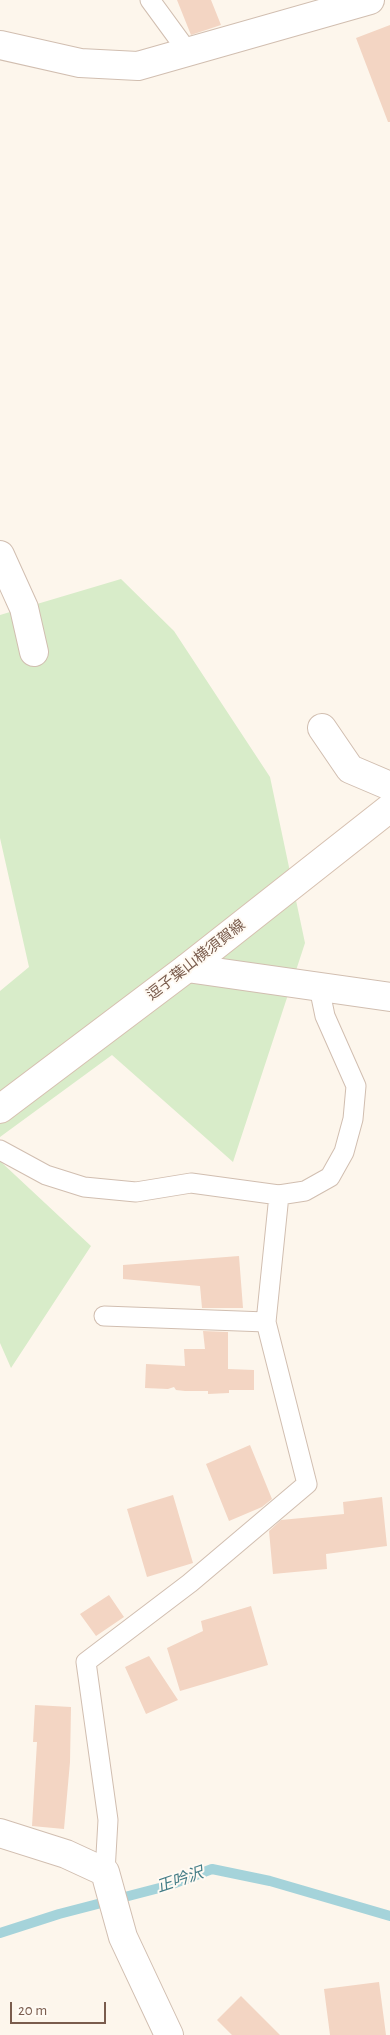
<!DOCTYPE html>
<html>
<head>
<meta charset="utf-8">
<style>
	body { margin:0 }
	#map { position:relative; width:390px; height:2035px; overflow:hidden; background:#fdf6ec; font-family:"Alegreya Sans",sans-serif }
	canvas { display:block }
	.scale { position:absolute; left:10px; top:2002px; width:96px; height:22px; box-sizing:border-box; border:2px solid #7a5c4d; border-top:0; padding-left:6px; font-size:15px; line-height:18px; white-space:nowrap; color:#7a5c4d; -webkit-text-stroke:4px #fffaf3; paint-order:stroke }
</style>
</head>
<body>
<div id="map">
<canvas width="390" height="2035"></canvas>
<div class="scale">20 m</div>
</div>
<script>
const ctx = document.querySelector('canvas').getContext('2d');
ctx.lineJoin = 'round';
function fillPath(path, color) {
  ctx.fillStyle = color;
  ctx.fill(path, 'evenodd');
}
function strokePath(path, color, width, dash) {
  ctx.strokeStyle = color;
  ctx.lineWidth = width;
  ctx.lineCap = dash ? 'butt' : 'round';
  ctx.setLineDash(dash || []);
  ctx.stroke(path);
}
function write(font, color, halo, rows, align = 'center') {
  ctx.font = font + ' "Alegreya Sans","Noto Sans JP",sans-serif';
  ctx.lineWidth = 4;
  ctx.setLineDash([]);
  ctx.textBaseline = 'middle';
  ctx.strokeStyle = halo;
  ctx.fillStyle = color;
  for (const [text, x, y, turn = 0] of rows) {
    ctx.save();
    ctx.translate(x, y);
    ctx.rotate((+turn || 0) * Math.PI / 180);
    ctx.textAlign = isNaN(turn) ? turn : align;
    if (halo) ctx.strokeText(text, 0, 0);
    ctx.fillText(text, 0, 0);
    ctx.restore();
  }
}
fillPath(new Path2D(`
	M 121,579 L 174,631 L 270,777 L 305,943 L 233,1162 L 112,1055 L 0,1137 L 0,991 L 29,967 L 0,838 L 0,615 Z
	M 0,1161 L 91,1246 L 11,1368 L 0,1343 Z`), '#d8ecc9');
strokePath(new Path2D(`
	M 0,1933 L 59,1914 L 167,1886 L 212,1869 L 270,1881 L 390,1916`), '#a5d3da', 10);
fillPath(new Path2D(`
	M 177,0 L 211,0 L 221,25 L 191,35 Z
	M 390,25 L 390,122 L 388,122 L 356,38 Z
	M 239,1256 L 243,1308 L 202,1308 L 200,1286 L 123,1279 L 123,1265 Z
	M 203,1331 L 228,1332 L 228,1369 L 254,1370 L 254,1390 L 229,1390 L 229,1393 L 208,1394 L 208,1391 L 185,1391 L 176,1390 L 174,1387 L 168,1389 L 145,1388 L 146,1364 L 185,1366 L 184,1349 L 205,1349 Z
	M 250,1445 L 272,1499 L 262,1507 L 229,1521 L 206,1464 Z
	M 173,1495 L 193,1563 L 147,1577 L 127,1509 Z
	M 382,1497 L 387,1546 L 326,1554 L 327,1569 L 273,1574 L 269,1531 L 281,1520 L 344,1514 L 343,1502 Z
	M 109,1595 L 124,1617 L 96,1636 L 80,1614 Z
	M 251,1606 L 268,1665 L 180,1691 L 167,1648 L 203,1631 L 201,1621 Z
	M 149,1656 L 178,1700 L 146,1714 L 125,1667 Z
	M 35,1705 L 71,1707 L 70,1762 L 64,1829 L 32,1826 L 37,1742 L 33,1742 Z
	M 379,1982 L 386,2035 L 330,2035 L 324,1989 Z
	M 241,1996 L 280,2035 L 232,2035 L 217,2020 Z`), '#f3d5c3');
const service = new Path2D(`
	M 150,0 L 188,52
	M 0,1150 L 46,1175 L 84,1187 L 136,1192 L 191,1183 L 279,1195 L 305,1191 L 330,1177 L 344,1152 L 353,1119 L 356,1086 L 325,1016 L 319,987
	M 104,1316 L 266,1322
	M 105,1872 L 108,1820 L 86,1662 L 190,1583 L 307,1484 L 266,1322 L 279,1195`);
const minor = new Path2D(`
	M 0,555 L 24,608 L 34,652
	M 322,728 L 350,769 L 390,786
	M 187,968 L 390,997
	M 0,1833 L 66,1854 L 105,1872 L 123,1937 L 169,2035`);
const tertiary = new Path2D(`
	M 0,45 L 80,63 L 138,66 L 370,0`);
const secondary = new Path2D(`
	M 0,1109 L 187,968 L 390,808`);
strokePath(service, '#d1beb0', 21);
strokePath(minor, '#d1beb0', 30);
strokePath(tertiary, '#d1beb0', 30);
strokePath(secondary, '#d6c0b0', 30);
strokePath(service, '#fff', 19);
strokePath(minor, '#fff', 28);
strokePath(tertiary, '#fff', 28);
strokePath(secondary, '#fff', 28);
write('15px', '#7a5c4d', '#fffaf3', [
	["逗子葉山横須賀線",196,960,-38]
]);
write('italic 16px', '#437c86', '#fffaf3', [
	["正吟沢",180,1880,-19]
]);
</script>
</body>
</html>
